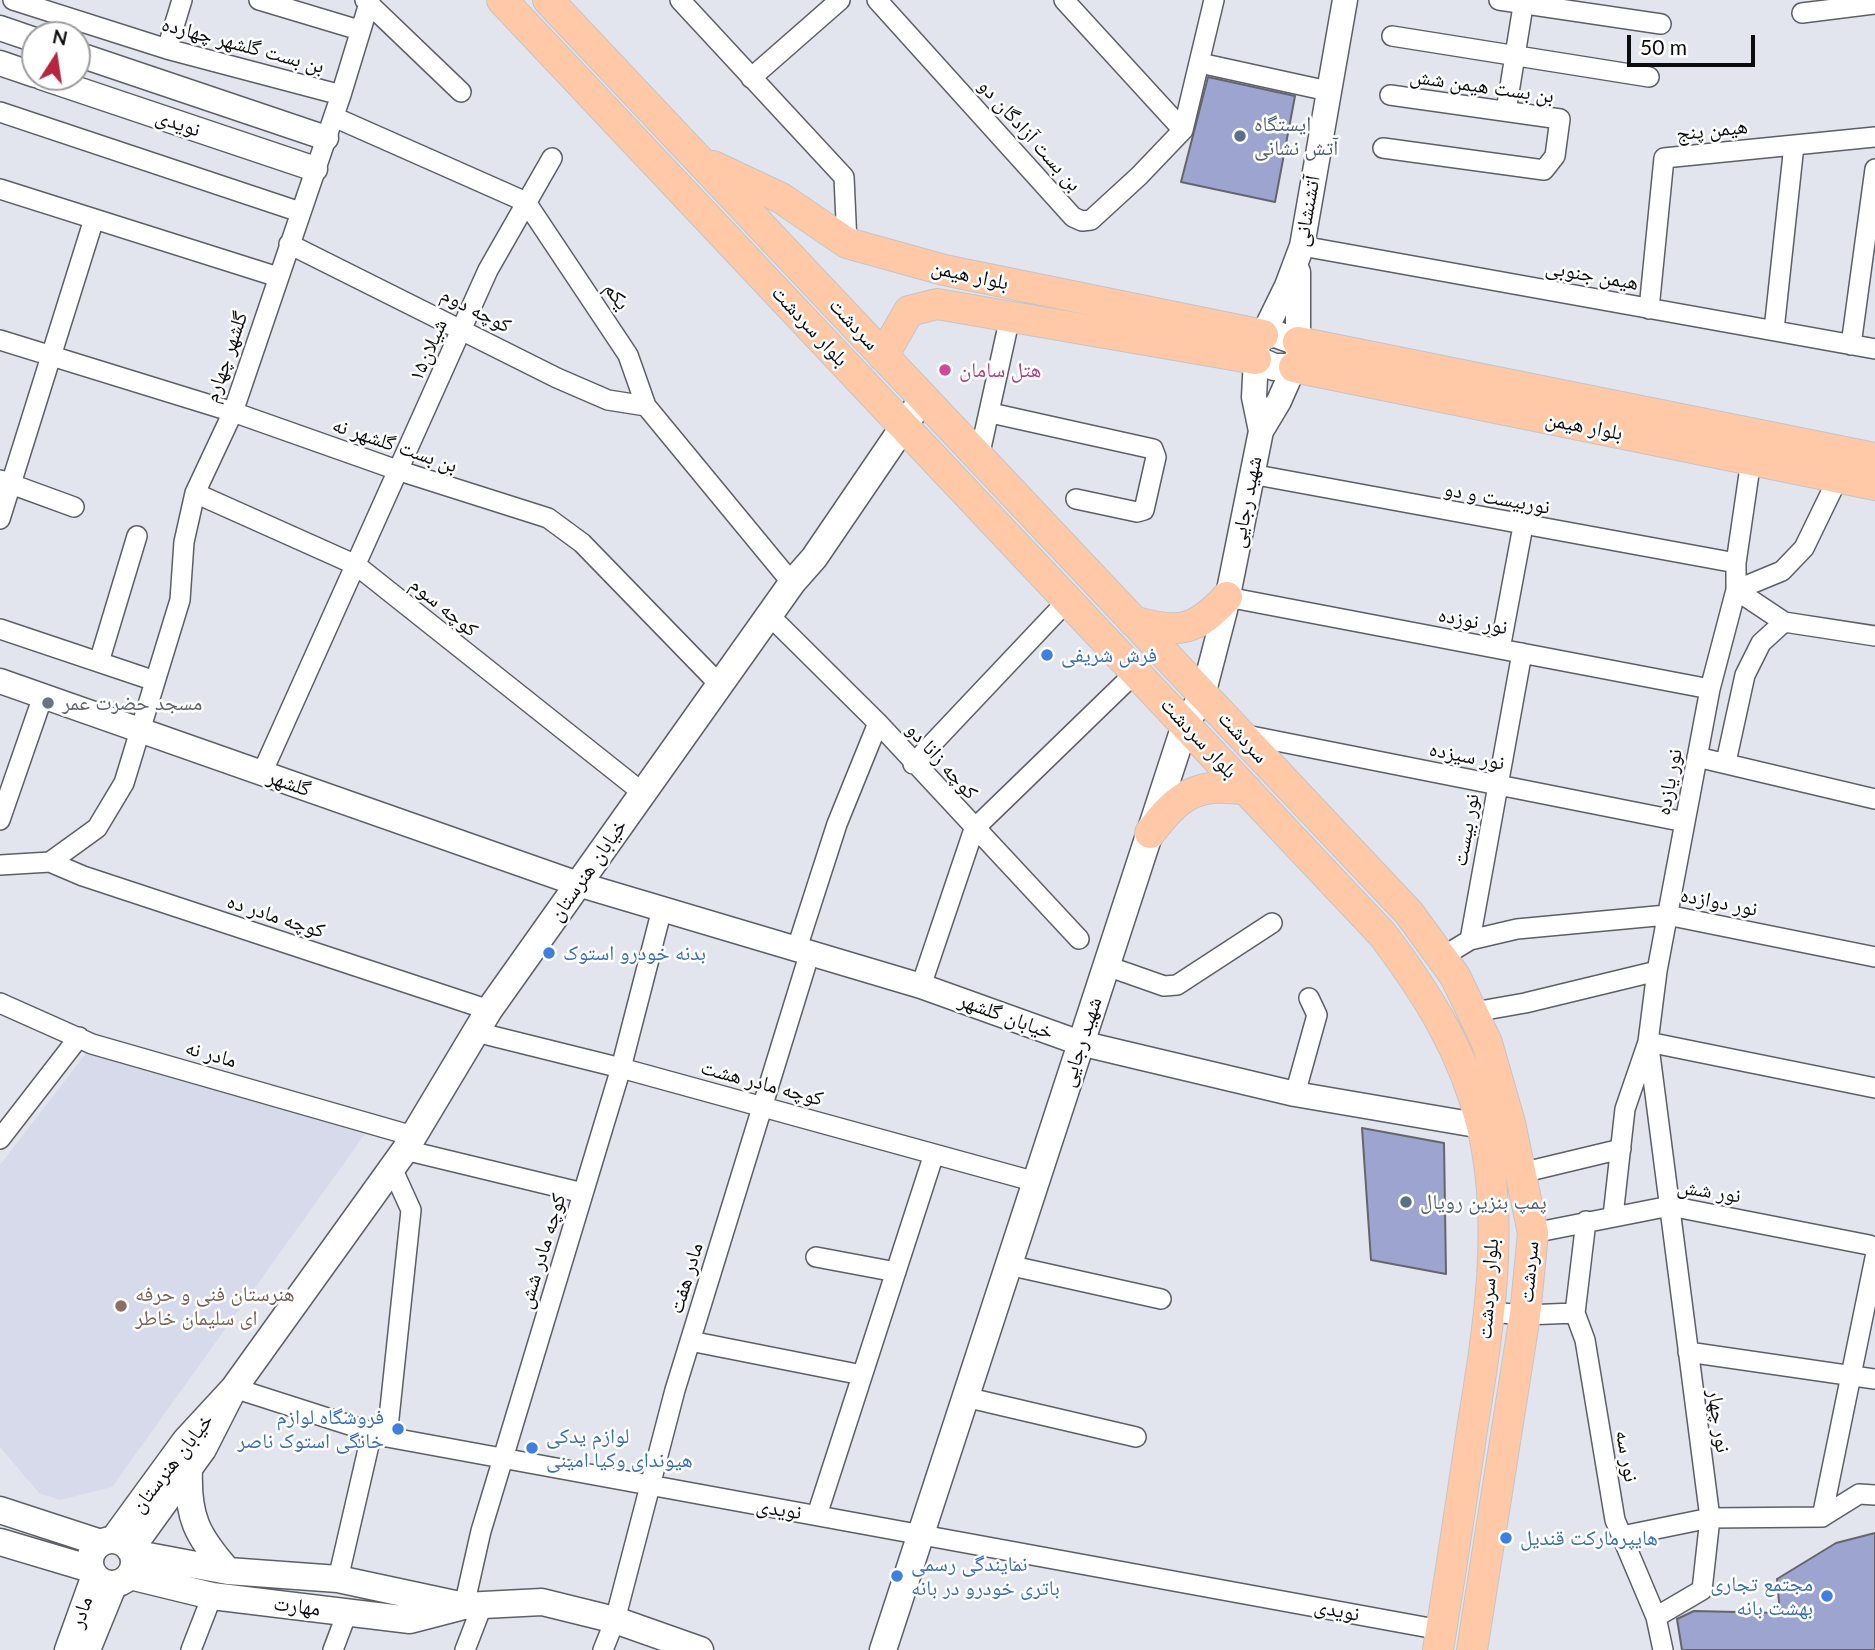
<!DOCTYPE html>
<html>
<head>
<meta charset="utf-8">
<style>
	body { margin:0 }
	#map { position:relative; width:1875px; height:1650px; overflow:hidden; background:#e3e5ee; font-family:Lato,sans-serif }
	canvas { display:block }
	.north { position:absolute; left:21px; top:21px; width:70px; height:70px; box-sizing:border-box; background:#fff; border:2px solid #9d9e9f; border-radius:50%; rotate:12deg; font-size:19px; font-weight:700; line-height:28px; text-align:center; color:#0b0c0f }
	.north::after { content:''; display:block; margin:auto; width:24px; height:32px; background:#b7253e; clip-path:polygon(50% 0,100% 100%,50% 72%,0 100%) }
	.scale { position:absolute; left:1627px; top:35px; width:128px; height:32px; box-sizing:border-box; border:4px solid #0b0c0f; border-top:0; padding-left:9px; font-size:21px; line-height:24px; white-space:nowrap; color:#0b0c0f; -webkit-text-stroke:5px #fff; paint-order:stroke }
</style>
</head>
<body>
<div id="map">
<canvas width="1875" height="1650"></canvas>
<div class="north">N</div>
<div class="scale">50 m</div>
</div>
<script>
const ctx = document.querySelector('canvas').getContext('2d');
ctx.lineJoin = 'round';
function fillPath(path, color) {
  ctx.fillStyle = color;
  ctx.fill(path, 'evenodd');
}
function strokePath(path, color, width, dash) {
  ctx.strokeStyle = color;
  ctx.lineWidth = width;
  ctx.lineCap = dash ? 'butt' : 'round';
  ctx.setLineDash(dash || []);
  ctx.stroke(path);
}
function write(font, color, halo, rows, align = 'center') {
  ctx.font = font + ' Lato,"Noto Naskh Arabic",sans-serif';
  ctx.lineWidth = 5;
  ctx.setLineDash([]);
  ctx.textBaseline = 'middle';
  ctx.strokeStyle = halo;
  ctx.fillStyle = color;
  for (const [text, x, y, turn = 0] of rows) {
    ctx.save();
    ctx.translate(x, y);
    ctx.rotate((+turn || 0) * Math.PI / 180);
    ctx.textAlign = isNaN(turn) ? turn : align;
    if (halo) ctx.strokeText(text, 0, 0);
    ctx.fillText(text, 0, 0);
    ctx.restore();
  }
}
fillPath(new Path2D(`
	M 87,1052 L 365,1134 L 112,1487 L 60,1500 L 39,1493 L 0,1447 L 0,1165 Z`), '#d6daea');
const building = new Path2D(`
	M 1208,77 L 1295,96 L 1275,202 L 1181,182 Z
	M 1362,1128 L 1444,1143 L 1446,1274 L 1371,1260 Z
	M 1875,1533 L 1875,1650 L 1682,1650 L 1677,1619 L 1694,1611 L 1780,1613 L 1777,1579 L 1836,1543 Z`);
fillPath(building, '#9da4cf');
strokePath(building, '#64656d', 2);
const minor = new Path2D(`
	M 13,0 L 167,49 L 341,95
	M 259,0 L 359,30
	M 365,0 L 461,92
	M 680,0 L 844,177 L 847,243
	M 877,0 L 1073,217 L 1082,221 L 1091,220 L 1139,176 L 1183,130 L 1214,0
	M 1064,0 L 1183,130
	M 1499,0 L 1661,24
	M 1802,13 L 1875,4
	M 1392,36 L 1649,77
	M 167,49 L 182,0
	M 1200,63 L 1328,91
	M 751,78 L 840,0
	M 1506,111 L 1524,0
	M 0,112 L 300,212
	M 334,117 L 526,202 L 628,355 L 646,406 L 792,583
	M 1383,148 L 1544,170 L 1555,156 L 1560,119 L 1390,95
	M 0,189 L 278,277
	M 289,244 L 557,378 L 608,400 L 646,406
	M 1302,246 L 1875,349
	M 1649,309 L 1664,158 L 1875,137
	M 1774,330 L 1794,145
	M 0,340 L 233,412 L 400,471 L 548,518 L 582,543 L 720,685
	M 1851,345 L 1875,169
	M 991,413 L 1153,449 L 1156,457 L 1144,510 L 1137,512 L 1076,499
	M 979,457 L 1010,317
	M 1751,460 L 1736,563 L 1736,590 L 1782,571 L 1804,548 L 1838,478
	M 1251,474 L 1736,563
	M 0,480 L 74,507
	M 195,493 L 356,565 L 643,793
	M 0,519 L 94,219
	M 1227,597 L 1710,689
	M 769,615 L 878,723 L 1079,939
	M 0,629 L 155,681
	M 1500,649 L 1523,526
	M 99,662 L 137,536
	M 1241,734 L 1685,822
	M 1697,757 L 1875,799
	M 1726,762 L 1745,675 L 1761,643 L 1784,622 L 1875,636
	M 913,764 L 1068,600
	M 262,773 L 488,270 L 552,158
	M 0,820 L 43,696
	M 50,862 L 83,876 L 489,1010
	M 0,865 L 50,862 L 97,828 L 124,783 L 180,600 L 184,542 L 195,493 L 233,412 L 341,95 L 370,0
	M 1470,940 L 1517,929 L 1667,915 L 1875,957
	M 797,948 L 837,824 L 878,723
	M 1442,957 L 1470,940 L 1522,653
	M 1107,966 L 1164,986 L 1177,985 L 1272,923
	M 921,986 L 974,829 L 1137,671
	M 0,1003 L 92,1044 L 413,1136
	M 1474,1012 L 1525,1003 L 1657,971
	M 476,1032 L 621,1068 L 1036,1182
	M 1648,1042 L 1875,1088
	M 1649,1047 L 1710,1518 L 1702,1590 L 1656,1617
	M 1295,1094 L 1317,1015 L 1309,998
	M 0,1139 L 79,1037
	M 405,1150 L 583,1193
	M 392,1168 L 411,1210 L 387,1437 L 1441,1630
	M 1521,1173 L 1621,1149
	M 1613,1216 L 1625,1109 L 1648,1042 L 1657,971 L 1710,689 L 1736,590 L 1784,622
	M 1533,1233 L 1670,1206 L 1869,1245 L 1875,1249
	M 816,1257 L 896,1272
	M 1008,1265 L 1161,1299
	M 1490,1312 L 1525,1315 L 1575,1313 L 1585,1340 L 1615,1520 L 1656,1617 L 1663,1650
	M 1575,1313 L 1586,1221
	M 690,1341 L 862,1375
	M 1688,1352 L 1875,1379
	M 234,1388 L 387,1437
	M 965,1397 L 1136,1437
	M 817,1515 L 934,1154
	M 1822,1517 L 1875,1258
	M 1622,1536 L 1710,1518 L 1822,1517 L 1859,1494 L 1875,1495
	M 338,1579 L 372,1432
	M 464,1606 L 481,1531 L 621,1068 L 662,909
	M 191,1650 L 212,1596
	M 333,1650 L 347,1613
	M 465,1650 L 482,1606
	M 603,1650 L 615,1620 L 675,1390 L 810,952`);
const tertiary = new Path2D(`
	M 0,28 L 35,40
	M 77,54 L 326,138
	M 0,63 L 35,75
	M 41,77 L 315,169
	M 1263,335 L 1287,286 L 1302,246 L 1345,0
	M 1298,342 L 1298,272
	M 1256,359 L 1254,397 L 1261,431
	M 0,681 L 578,884 L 921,986 L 1080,1043 L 1295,1094 L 1482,1126
	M 1203,695 L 1225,610 L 1261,431 L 1279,401 L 1294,367
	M 67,1650 L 94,1575
	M 88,1650 L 115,1584`);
const secondary = new Path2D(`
	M 1275,334 L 1298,342 L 1300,355 L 1294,367 L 1274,367 L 1256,359 L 1256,346 L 1263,335 Z
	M 234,1388 L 405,1150 L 489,1010 L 792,583 L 814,558 L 923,398
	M 189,1469 C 187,1517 197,1536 228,1571
	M 0,1510 L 101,1543
	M 113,1540 L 186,1440 L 234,1388 L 203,1449 L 130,1550
	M90 1562a22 22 0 1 1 44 0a22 22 0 1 1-44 0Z
	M 0,1542 L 91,1569
	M 130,1576 L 212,1596 L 410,1620 L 464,1606 L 338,1579 L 228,1571 L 132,1553
	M 464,1606 L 542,1602 L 615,1620 L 700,1650
	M 883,1650 L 1185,725 L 1203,695`);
const primary = new Path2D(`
	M 502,0 L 1383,935 C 1428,995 1464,1052 1482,1126 C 1506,1225 1488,1331 1472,1430 C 1461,1504 1450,1577 1438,1650
	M 548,0 L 1409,913 L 1455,976 L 1487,1043 L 1510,1123 L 1533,1233 L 1525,1315 L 1472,1650
	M 713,166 L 781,198 L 847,243 L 944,270 L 1263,335
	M 1298,342 L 1875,458
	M 883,356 L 909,311 L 937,304 L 1256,359
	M 1294,367 L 1875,485
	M 1133,621 C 1178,634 1195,632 1227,597
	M 1150,833 C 1180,793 1198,782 1247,790`);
strokePath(minor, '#5d5f67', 22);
strokePath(tertiary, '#5d5f67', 27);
strokePath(secondary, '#5d5f67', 29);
strokePath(primary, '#c4c5c5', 32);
strokePath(minor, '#fff', 19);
strokePath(tertiary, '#fff', 24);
strokePath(secondary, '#fff', 26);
strokePath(primary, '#ffc8a7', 30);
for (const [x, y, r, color] of [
	[1240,136,7,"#5c6f8a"],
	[945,370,7,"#d1479c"],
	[1047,655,7,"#3f7fe0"],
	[48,703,7,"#6b7280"],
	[549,953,7,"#3f7fe0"],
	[1406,1202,7,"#5c6f8a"],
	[121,1306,7,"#8d6e63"],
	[398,1429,7,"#3f7fe0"],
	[532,1448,7,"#3f7fe0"],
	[1506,1538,7,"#3f7fe0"],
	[897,1576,7,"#3f7fe0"],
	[1827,1596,7,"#3f7fe0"]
]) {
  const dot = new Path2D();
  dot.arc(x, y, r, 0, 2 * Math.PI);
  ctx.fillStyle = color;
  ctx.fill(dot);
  strokePath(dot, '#fff', 2.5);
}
write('21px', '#0b0c0f', '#fff', [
	["بن بست گلشهر چهارده",243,45,15],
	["بن بست هیمن شش",1482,86,8],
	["نویدی",178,123,19],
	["هیمن پنج",1712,130,-6],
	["بن بست آزادگان دو",1030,135,48],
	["آتشنشانی",1307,211,-80],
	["بلوار هیمن",970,275,12],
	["هیمن جنوبی",1592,275,10],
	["یکم",617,296,56],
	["کوچه دوم",476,310,27],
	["سردشت",854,324,47],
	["بلوار سردشت",810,326,47],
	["شیلان۱۵",428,350,-66],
	["گلشهر چهارم",226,357,-71],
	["بلوار هیمن",1584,426,11],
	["بن بست گلشهر نه",395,445,19],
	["نوربیست و دو",1497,498,10],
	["شهید رجایی",1246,502,-79],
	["کوچه سوم",444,607,39],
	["نور نوزده",1473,621,11],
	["سردشت",1243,737,47],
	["بلوار سردشت",1199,738,47],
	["نور سیزده",1467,756,11],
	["کوچه زانا دو",942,761,48],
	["نور یازده",1669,782,-79],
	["گلشهر",289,783,19],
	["نور بیست",1466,830,-80],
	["خیابان هنرستان",588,870,-55],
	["نور دوازده",1719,902,11],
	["کوچه مادر ده",276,916,18],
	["خیابان گلشهر",1006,1016,20],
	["شهید رجایی",1081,1042,-72],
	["مادر نه",211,1054,16],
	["کوچه مادر هشت",762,1083,15],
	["نور شش",1709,1191,9],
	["کوچه مادر شش",542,1251,-73],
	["سردشت",1529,1272,-85],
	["مادر هفت",686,1278,-73],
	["بلوار سردشت",1488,1289,-86],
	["نور چهار",1719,1421,82],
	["نور سه",1627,1456,80],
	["خیابان هنرستان",172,1463,-52],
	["نویدی",779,1509,9],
	["مهارت",297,1606,7],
	["نویدی",1337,1610,11],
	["مادر",81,1612,-71]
]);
write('21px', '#4e5e75', '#fff', [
	["ایستگاه",1254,124],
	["آتش نشانی",1254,148],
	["پمپ بنزین رویال",1420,1202]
], 'left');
write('21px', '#b23c85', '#fff', [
	["هتل سامان",959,370]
], 'left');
write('21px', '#366cbe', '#fff', [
	["فرش شریفی",1061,655],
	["بدنه خودرو استوک",563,953],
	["فروشگاه لوازم",384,1417,"right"],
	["خانگى استوک ناصر",384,1441,"right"],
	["لوازم یدکى",546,1436],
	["هیونداى وکیا امینى",546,1460],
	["هایپرمارکت قندیل",1520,1538],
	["نمایندگی رسمی",911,1564],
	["باتری خودرو در بانه",911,1588],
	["مجتمع تجاری",1813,1584,"right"],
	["بهشت بانه",1813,1608,"right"]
], 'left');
write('21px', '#5b616d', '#fff', [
	["مسجد حضرت عمر",62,703]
], 'left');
write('21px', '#785e54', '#fff', [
	["هنرستان فنی و حرفه",135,1294],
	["ای سلیمان خاطر",135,1318]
], 'left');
</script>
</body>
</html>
